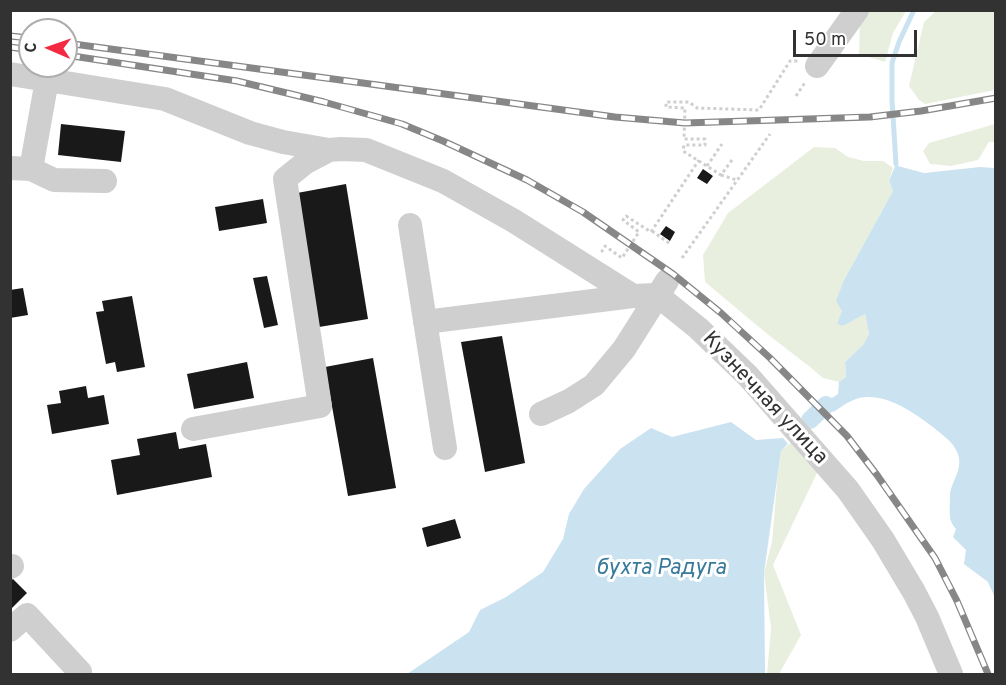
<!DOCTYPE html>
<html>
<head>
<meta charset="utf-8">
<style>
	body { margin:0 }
	#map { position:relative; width:1006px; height:685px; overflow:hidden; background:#fff; font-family:Overpass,sans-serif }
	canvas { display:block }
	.frame { position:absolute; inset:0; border:12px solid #323232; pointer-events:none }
	.north { position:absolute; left:18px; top:18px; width:60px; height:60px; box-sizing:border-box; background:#fff; border:2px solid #adadad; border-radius:50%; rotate:272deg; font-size:16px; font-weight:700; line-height:24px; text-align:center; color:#323232 }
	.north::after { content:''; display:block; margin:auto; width:21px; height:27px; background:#f32a42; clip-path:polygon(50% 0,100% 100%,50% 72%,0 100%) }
	.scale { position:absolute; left:793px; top:30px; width:124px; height:27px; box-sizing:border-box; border:3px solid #323232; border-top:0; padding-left:8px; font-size:18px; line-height:21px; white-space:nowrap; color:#323232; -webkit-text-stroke:4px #fff; paint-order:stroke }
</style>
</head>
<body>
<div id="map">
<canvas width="1006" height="685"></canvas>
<div class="frame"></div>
<div class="north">С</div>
<div class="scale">50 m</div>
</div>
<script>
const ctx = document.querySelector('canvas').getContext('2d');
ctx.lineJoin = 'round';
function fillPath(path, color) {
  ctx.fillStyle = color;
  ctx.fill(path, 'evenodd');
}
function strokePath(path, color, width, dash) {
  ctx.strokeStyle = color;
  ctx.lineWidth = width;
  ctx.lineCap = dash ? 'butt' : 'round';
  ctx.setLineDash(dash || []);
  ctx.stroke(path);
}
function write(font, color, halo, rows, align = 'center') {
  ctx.font = font + ' Overpass,sans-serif';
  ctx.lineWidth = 6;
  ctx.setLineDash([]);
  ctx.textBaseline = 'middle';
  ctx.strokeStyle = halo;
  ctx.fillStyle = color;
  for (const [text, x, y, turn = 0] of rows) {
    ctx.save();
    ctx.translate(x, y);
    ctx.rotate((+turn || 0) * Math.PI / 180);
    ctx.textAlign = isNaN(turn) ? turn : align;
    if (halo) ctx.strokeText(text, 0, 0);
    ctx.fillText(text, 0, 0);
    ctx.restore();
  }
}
fillPath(new Path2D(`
	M 868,11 L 906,11 L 893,33 L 885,62 L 859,54 L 860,21 Z
	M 936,11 L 995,11 L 995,90 L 925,104 L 919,100 L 909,86 L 924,22 Z
	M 995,124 L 995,142 L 989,142 L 978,160 L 951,166 L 930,164 L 923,151 L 929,143 Z
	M 814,147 L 835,148 L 848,157 L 864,161 L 883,161 L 893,168 L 889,181 L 893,191 L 844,280 L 842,311 L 843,326 L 865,314 L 869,334 L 863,345 L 845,362 L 846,377 L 839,382 L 823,378 L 810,367 L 766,333 L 705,282 L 703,255 L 728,213 Z
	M 792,442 L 818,471 L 773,565 L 801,635 L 779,674 L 767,674 L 771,628 L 764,573 L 772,542 L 777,482 L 781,451 Z`), '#e9efdf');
fillPath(new Path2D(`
	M 896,164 L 898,166 L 924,173 L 980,167 L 995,168 L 995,598 L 988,582 L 964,564 L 966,550 L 953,537 L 956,529 C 954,527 952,524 951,521 C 949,517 950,499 950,494 C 952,480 963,470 958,454 C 953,441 942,435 933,427 C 914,413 891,396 866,397 C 854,397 843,406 833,412 L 826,405 L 829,400 L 838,394 L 839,382 L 846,377 L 845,362 L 863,345 L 869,334 L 865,314 L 843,326 L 837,324 L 842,311 L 836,301 L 844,280 L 893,191 L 889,181 Z
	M 731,422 L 756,440 L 783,438 L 788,444 L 781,451 L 764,573 L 765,674 L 407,674 L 469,632 L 480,610 L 506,597 L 543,572 L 563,539 L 569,514 L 584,489 L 620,449 L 651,428 L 672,437 Z`), '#cbe3f0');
strokePath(new Path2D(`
	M 896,164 L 892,100 L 892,63 L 899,42 L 914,10`), '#cbe3f0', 5);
strokePath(new Path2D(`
	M 810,420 L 826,405`), '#cbe3f0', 18);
fillPath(new Path2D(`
	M 61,124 L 125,131 L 121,162 L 58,155 Z
	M 703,169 L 713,176 L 707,184 L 697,178 Z
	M 346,184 L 368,319 L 319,327 L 297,193 Z
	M 263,199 L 267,223 L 219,231 L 215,207 Z
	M 666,226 L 675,232 L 670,241 L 660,234 Z
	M 267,276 L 278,325 L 264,328 L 253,278 Z
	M 23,288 L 28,315 L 10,318 L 10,290 Z
	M 132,296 L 145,367 L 117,372 L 115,362 L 106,364 L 96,312 L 104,311 L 102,301 Z
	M 502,336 L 525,463 L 485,472 L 461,342 Z
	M 373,358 L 396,488 L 348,496 L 325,367 Z
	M 247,362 L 254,398 L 194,409 L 187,374 Z
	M 86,386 L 88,398 L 104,395 L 109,424 L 52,434 L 47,405 L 61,403 L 59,391 Z
	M 176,432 L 179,449 L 206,444 L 212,477 L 117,495 L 111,460 L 140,455 L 137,439 Z
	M 455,519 L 461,538 L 427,547 L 422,528 Z
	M 13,579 L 27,593 L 10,610 L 10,581 Z`), '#191919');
strokePath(new Path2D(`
	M 796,96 L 806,81
	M 732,160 L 721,175 L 683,151 L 684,145 L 705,145 L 705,139 L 684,139 L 685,108 L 666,107 L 666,102 L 689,102 L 697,108 L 759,110 L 790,61 L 798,61
	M 707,166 L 722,144
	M 721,175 L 737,180
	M 652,231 L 669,243
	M 603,252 L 602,251 L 605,246 L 622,258 L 639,232 L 623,220 L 626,216 L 651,232 L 699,160
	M 682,258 L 770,134`), '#cfcfcf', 3, [3, 3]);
strokePath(new Path2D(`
	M 817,66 L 857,10
	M 10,74 L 165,99 L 250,133 L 283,142 L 329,150 L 341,149 L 366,150 L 443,181 L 514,221 L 633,296 L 657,295 L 698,328 L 748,376 L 848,490 L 883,540 L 914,592 L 927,617 L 951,674
	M 10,168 L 31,169 L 54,180 L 105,181
	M 31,169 L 47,80
	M 410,225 L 445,448
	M 425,322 L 633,296
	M 541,414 L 569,401 L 594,385 L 624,349 L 667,281
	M 193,429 L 320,406 L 285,179 L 306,162 L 329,150
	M 10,567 L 12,566
	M 10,630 L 27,615 L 80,672 L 77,674`), '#cfcfcf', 24);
const rail = new Path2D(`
	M 10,36 L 30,38
	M 66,43 L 615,117 L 685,123 L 870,117 L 921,111 L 996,98
	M 10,47 L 30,50
	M 66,55 L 237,81 L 324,102 L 402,124 L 443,141 L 527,180 L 583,212 L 673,274 L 721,313 L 770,358 L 847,436 L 877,475 L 935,558 L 957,601 L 988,674`);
strokePath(rail, '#878787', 7);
strokePath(rail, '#fff', 4.5, [14]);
write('21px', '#323232', '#fff', [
	["Кузнечная улица",764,399,47]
]);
write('italic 22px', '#387a9c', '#fff', [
	["бухта Радуга",661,570]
]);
</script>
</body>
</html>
